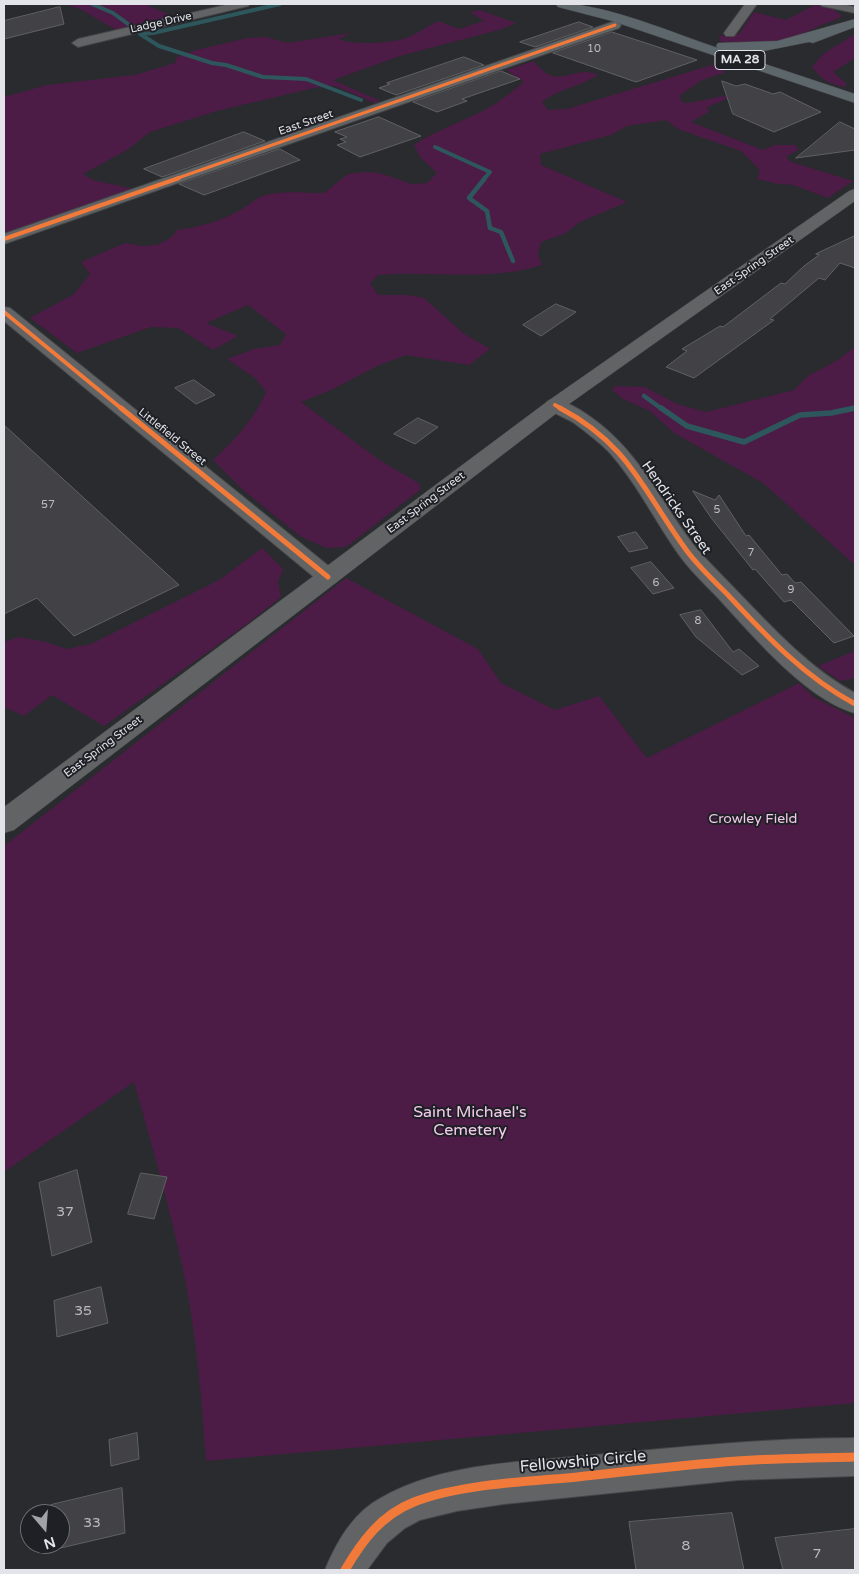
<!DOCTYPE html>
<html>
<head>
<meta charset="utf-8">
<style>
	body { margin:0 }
	#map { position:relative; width:859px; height:1574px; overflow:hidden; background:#292b2e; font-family:"Varela Round",sans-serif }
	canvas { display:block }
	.frame { position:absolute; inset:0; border:5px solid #e2e4e9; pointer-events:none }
	.north { position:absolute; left:20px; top:1504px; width:50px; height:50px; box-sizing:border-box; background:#1e2026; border:1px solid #6c6e74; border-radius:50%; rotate:162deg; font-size:14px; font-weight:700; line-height:20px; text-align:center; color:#e2e4e9 }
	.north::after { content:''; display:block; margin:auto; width:18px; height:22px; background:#a1a3a8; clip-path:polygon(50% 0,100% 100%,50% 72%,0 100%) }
</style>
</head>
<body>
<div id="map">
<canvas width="859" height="1574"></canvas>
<div class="frame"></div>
<div class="north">N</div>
</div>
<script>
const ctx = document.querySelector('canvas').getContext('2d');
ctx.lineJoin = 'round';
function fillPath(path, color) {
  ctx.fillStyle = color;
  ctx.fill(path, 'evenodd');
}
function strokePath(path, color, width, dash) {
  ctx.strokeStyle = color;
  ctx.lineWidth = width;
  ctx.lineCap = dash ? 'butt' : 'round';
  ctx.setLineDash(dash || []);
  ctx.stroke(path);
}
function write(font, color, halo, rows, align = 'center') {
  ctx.font = font + ' "Varela Round",sans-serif';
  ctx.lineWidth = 4;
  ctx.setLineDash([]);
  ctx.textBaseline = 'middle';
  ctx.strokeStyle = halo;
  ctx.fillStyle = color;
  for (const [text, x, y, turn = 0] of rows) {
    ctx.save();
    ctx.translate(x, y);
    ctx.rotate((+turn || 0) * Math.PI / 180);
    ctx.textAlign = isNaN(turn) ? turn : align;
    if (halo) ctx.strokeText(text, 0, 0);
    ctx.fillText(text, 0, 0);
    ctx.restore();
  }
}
fillPath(new Path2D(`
	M 63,4 L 144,4 L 173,16 L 116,30 L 80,9 Z
	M 815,5 L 833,9 L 842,16 C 835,21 829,22 821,25 C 794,39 777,42 747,43 C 739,43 727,44 720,41 L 719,36 L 739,34 L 754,12 L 786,20 Z
	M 480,10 L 516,23 L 502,29 L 400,56 L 333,80 L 380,101 L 375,103 L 335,86 L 314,88 L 217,111 L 150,132 L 127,150 L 83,174 L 93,180 L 134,189 L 4,235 L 4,97 L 47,85 L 135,75 L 175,63 L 177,57 L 196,50 L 248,38 L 266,37 L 288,43 L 351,33 L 339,39 C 355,46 390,43 406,38 C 417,34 428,26 438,21 L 459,29 L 484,21 L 470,12 Z
	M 855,34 L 855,58 L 833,72 L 846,83 L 846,87 C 830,85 822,80 812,67 L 823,54 Z
	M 534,61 C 559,94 572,63 598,75 C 581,86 558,89 542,102 L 548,110 L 567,109 L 712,65 L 726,72 L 702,80 L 679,96 L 683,103 C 700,103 715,95 733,96 L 706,108 L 710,111 L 691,122 L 763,150 L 775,145 L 796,145 L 798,150 L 786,157 L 791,162 L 853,181 L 828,198 L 793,185 L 778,184 L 757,179 L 760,170 L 741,151 L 678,129 L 666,120 L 627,126 L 611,135 L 540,154 L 541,165 L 627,202 L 580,222 L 564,234 L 541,242 L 538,255 L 542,265 C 489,282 432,270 378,275 L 370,283 L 378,295 L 408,295 L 424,298 L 463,333 L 490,349 L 469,365 L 406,355 L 377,366 L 331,390 L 301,402 L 378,459 L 420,484 L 420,490 L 346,547 L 326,548 L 300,536 L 243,490 L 213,460 C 235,439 254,420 266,392 L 255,378 L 227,359 L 254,349 L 280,345 L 286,334 L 248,305 L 206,323 L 238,336 L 213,350 L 178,328 L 151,327 L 77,353 L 30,318 L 74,294 L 90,274 L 81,262 L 125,243 L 142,246 L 157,245 L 172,237 L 177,230 C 200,227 221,221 242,209 C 249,205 255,199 262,196 C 281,190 304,193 324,193 L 348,174 L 364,172 L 379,173 L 412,184 L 427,183 L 437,173 L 420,157 L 414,145 C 438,129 465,121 490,107 C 502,100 513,91 524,82 L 506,70 Z
	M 855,347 L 855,565 L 763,483 L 674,433 L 650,411 L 623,399 L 612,390 L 615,386 L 645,387 L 677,404 L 706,412 L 794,390 L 808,376 L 836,361 Z
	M 262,548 L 283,569 L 278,582 L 281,597 L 247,624 L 104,726 L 52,695 L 24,716 L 4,707 L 4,642 L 19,637 L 46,642 L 67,649 L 91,644 L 221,579 Z
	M 346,578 L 478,649 L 501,683 L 555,710 L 599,696 L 647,758 L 799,683 L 815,698 L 855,718 L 855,1403 L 206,1461 C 202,1402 197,1342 186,1284 C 172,1215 153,1149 134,1082 L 4,1172 L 4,846 Z
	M 855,651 L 855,678 L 840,681 L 818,666 Z`), '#4c1c46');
strokePath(new Path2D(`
	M 92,4 L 113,13 L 128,24
	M 140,34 L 159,46 L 212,63 L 226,65 L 263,77 L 306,79 L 361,100
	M 140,34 L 153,33 L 280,4
	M 435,147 L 490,172 L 484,179`), '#2d575c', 4);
strokePath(new Path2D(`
	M 485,178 L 469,198 L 487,211 L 490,228 L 501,232 L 513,261
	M 644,396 L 662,409
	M 851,409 L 855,408`), '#2d575c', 4.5);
strokePath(new Path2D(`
	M 661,408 L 687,426 L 744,442 L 800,415 L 831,413 L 855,408`), '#2d575c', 5.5);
const building = new Path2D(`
	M 60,7 L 64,24 L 4,39 L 4,21 Z
	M 579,22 L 593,27 L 535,47 L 520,42 Z
	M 612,32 L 655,46 L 697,60 L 636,82 L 553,53 Z
	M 464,57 L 484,65 L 396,95 L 379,88 L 390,84 L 387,83 Z
	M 501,71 L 520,79 L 462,99 L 467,101 L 437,112 L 413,102 Z
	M 722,81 L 736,86 L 745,84 L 773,94 L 780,92 L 821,112 L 774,132 L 733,114 Z
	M 379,117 L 421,136 L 360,157 L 337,145 L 346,142 L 340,139 L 347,137 L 335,132 Z
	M 840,122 L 855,129 L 855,150 L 796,158 Z
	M 244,132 L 265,141 L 162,177 L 144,169 Z
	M 280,149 L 300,160 L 204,195 L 179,184 Z
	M 855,236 L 855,268 L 840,263 L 825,280 L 819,278 L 770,319 L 774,320 L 694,378 L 666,367 L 687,351 L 682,349 L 720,326 L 723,327 L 781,283 L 785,284 L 804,266 L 819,255 L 816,254 Z
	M 556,304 L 576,312 L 541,336 L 523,325 Z
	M 194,380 L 215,395 L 196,404 L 175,388 Z
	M 418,418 L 438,427 L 415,444 L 394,434 Z
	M 4,425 L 179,585 L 74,636 L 37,598 L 4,614 Z
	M 693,491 L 715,500 L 719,495 L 746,536 L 749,535 L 782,575 L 787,574 L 795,583 L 801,582 L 854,636 L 834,643 L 791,600 L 784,602 L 755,569 L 753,570 L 712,519 Z
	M 636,532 L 648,548 L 629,552 L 618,537 Z
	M 651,562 L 674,588 L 653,594 L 631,568 Z
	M 701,610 L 733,652 L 739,649 L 759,666 L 742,675 L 696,637 L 680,615 Z
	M 77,1170 L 92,1242 L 52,1256 L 39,1183 Z
	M 141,1173 L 167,1177 L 154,1219 L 128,1214 Z
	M 101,1287 L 108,1323 L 57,1337 L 54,1301 Z
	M 137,1433 L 139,1459 L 111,1466 L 109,1440 Z
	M 122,1488 L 125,1533 L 52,1550 L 52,1544 L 60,1544 L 60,1514 L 51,1514 L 51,1505 Z
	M 732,1513 L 744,1570 L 636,1570 L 629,1522 Z
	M 855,1529 L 855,1570 L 783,1570 L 775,1538 Z`);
fillPath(building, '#424246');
strokePath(building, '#606163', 1);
const minor = new Path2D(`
	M 230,4 L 250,4 L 248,6 L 78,47 L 72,43 L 78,39 Z
	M 745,4 L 757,4 L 734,36 L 726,36 L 724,33 Z
	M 820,4 L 842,4 L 855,7 L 855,13 L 822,6 Z
	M 615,21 L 621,25 L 619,28 L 4,244 L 4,234 Z
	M 4,307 L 10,308 L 336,572 L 339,577 L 336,582 L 328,584 L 320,582 L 4,321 Z
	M 555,399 C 568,402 581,410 592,418 C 641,453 660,502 696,548 C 709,563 724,577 738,592 C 774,629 809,668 855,693 L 855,713 C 807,700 753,636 720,600 C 705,584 689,570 677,552 C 654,519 636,482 609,452 C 598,441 586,432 574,423 C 565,417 552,414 545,405 L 548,401 Z
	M 855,1438 L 855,1476 L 738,1480 L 504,1504 L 457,1511 L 420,1520 L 405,1528 L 387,1543 L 367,1570 L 325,1570 C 336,1543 352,1514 379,1499 C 442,1462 524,1462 595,1455 C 682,1447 768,1438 855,1438 Z`);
const secondary = new Path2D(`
	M 855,189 L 855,201 L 562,409 L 14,830 L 4,833 L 4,807 L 548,401 L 849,191 Z`);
const primary = new Path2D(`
	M 556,4 C 600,1 675,34 718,48 L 716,46 L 718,43 L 777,41 L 855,19 L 855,27 L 813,43 L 809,42 L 764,51 L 723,50 L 855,94 L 855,103 L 612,21 L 558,7 Z`);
strokePath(minor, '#444648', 2);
strokePath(secondary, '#444648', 1);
strokePath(primary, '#444648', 1);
fillPath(minor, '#626365');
fillPath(secondary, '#626365');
fillPath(primary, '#5d666b');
strokePath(new Path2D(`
	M 175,179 L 615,25`), '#f17a3a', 3);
strokePath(new Path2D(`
	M 4,239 L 179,178
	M 4,312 L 122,409
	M 555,405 L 562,409`), '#f17a3a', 4);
strokePath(new Path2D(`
	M 121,408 L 328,577
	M 560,408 C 630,445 643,491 687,551 C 699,567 714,581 728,595 C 767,637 805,677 855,704`), '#f17a3a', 5);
strokePath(new Path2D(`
	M 345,1570 C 362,1541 381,1515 414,1502 C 457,1485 521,1482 567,1478 C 624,1472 681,1465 737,1461 C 776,1458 816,1458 855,1457`), '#f17a3a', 9);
write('11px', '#e2e4e9', '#1e2026', [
	["Ladge Drive",161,23,-13],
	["East Street",306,123,-19],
	["East Spring Street",754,266,-35],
	["Littlefield Street",172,437,39],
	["East Spring Street",426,503,-37],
	["East Spring Street",103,747,-37]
]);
write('11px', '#babcc0', null, [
	["10",594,49],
	["57",48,505],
	["5",717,510],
	["7",751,553],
	["6",656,583],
	["9",791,590],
	["8",698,621]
]);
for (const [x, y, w] of [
	[740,60,50]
]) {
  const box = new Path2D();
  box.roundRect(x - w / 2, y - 9.5, w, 19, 4);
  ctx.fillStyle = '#1e2026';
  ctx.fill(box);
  strokePath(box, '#e2e4e9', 1);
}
write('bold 12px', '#e2e4e9', null, [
	["MA 28",740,60]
]);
write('14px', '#e2e4e9', '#1e2026', [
	["Hendricks Street",676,508,55]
]);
write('14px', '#f4caea', '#1e2026', [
	["Crowley Field",753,819]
]);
write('14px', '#babcc0', null, [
	["37",65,1212],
	["35",83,1311],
	["33",92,1523],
	["8",686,1546],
	["7",817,1554]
]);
write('16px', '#f4caea', '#1e2026', [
	["Saint Michael's",470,1113],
	["Cemetery",470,1131]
]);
write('16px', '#e2e4e9', '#1e2026', [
	["Fellowship Circle",583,1462,-5]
]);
</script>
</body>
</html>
